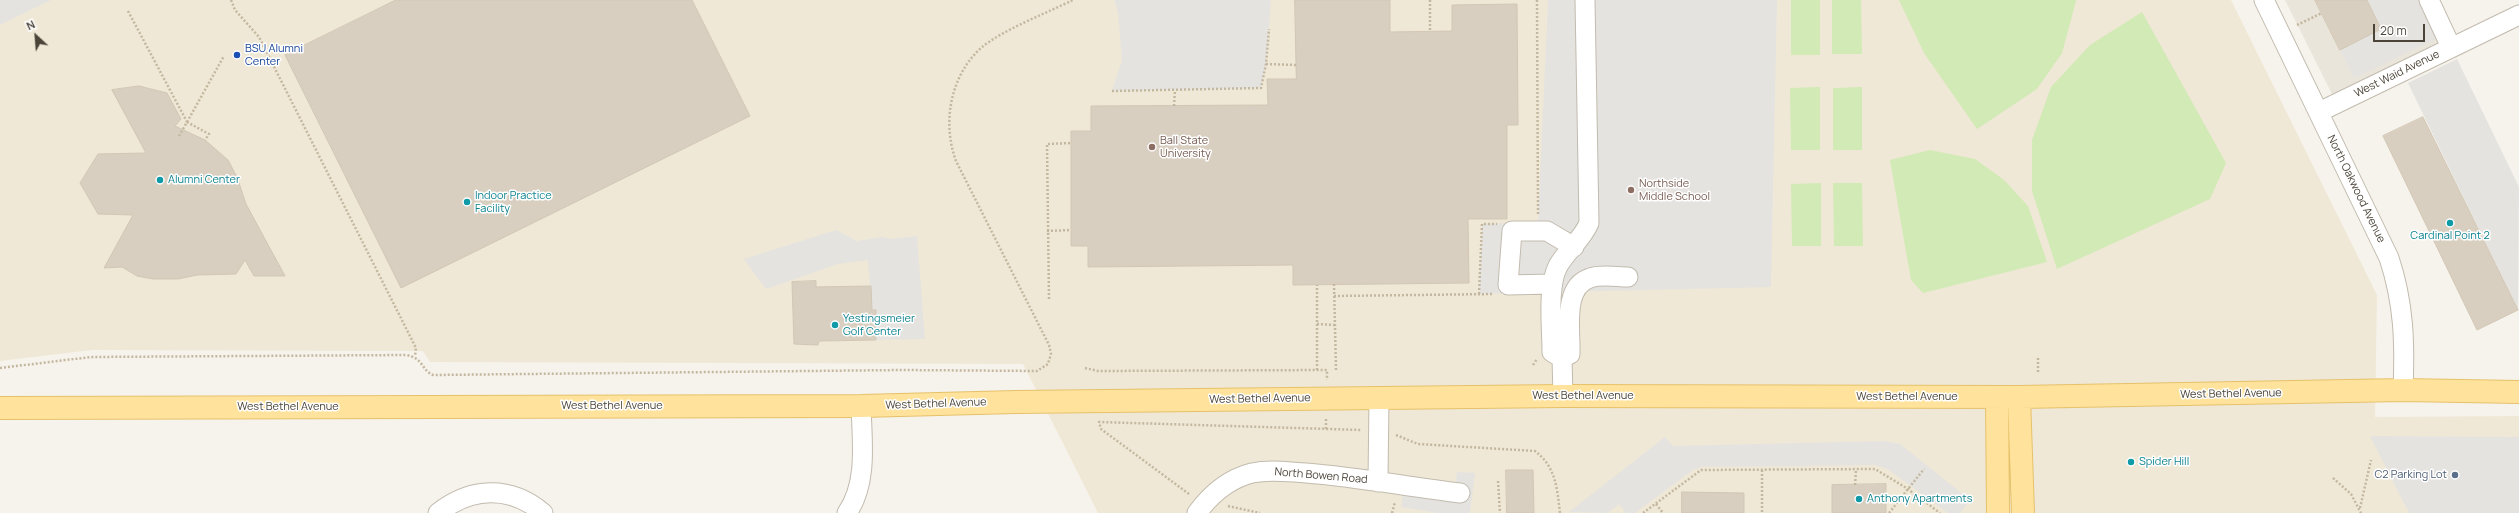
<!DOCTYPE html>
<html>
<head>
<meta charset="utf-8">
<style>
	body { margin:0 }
	#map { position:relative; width:2519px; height:513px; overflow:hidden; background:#f6f3ec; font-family:Manrope,sans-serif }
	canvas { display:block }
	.north { position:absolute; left:16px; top:16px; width:40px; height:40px; -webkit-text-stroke:3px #fff; paint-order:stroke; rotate:334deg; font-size:11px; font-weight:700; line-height:16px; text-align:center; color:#4b4439 }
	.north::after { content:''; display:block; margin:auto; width:14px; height:18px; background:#4b4439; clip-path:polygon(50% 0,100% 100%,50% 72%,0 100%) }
	.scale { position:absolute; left:2373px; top:24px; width:52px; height:18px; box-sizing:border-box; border:2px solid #4b4439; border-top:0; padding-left:5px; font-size:12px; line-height:14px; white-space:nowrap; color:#4b4439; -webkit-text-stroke:3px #fff; paint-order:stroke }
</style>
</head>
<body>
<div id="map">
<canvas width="2519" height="513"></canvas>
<div class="north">N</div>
<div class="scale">20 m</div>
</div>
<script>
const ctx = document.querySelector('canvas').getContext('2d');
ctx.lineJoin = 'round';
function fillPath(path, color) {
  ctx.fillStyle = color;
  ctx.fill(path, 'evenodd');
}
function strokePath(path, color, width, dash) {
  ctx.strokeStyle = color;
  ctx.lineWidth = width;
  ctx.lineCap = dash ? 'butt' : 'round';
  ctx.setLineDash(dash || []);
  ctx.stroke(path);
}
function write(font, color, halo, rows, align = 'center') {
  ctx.font = font + ' Manrope,sans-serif';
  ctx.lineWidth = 3;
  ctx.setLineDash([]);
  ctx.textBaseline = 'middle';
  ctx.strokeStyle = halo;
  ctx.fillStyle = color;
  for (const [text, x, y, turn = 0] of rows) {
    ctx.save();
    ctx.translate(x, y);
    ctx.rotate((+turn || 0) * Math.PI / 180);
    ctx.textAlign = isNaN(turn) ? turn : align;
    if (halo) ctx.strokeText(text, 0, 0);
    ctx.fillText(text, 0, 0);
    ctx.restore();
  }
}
fillPath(new Path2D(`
	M 2285,0 L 2428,0 L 2451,47 L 2337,104 Z`), '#eae5da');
fillPath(new Path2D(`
	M 0,0 L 2231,0 L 2377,295 L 2375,417 L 2519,416 L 2519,513 L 1098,513 L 1023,364 L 430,362 L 423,351 L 92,350 L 0,361 Z`), '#efe8d6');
fillPath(new Path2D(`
	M 1791,0 L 1820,0 L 1820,55 L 1791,55 Z
	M 1832,0 L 1861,0 L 1862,54 L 1832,54 Z
	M 1899,0 L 2076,0 L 2076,1 L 2062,53 L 2037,89 L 1977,129 L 1924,53 Z
	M 2142,12 L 2226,163 L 2210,199 L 2057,269 L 2032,191 L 2032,140 L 2051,87 L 2090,45 Z
	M 1820,87 L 1820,150 L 1791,150 L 1790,88 Z
	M 1862,87 L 1862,150 L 1833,150 L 1833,88 Z
	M 1930,150 L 1975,159 L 2004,180 L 2028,206 L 2047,262 L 1923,293 L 1911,280 L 1890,160 Z
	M 1821,183 L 1821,246 L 1792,246 L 1791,184 Z
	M 1833,183 L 1862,183 L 1863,246 L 1834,246 Z`), '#d2eab5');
fillPath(new Path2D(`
	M 0,0 L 51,0 L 0,25 Z
	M 1114,0 L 1271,0 L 1266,64 L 1261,88 L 1112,91 L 1122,60 L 1118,12 Z
	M 1548,0 L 1777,0 L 1771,287 L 1479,294 L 1482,224 L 1538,222 Z
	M 2367,0 L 2429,0 L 2446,34 L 2354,78 L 2340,50 L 2381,29 Z
	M 2457,59 L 2519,187 L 2518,310 L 2408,83 Z
	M 836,230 L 857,241 L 881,237 L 891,239 L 917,236 L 925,339 L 876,340 L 876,310 L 872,310 L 868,260 L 838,264 L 766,289 L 744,259 Z
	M 2370,436 L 2519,437 L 2519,513 L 2409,513 Z
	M 1665,437 L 1673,446 L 1885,441 L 1900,444 L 1970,500 L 1960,513 L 1948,513 L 1889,470 L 1876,465 L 1701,467 L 1693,470 L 1635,513 L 1626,513 L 1619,504 L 1608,513 L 1569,512 Z
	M 1457,472 L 1475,473 L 1470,513 L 1437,513 L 1401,507 L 1405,480 L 1455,486 Z`), '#e5e3e0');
const building = new Path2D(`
	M 396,0 L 692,0 L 750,116 L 401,288 L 285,55 Z
	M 1295,0 L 1390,0 L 1390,32 L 1452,31 L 1452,5 L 1517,4 L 1518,125 L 1507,125 L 1507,219 L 1468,219 L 1469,283 L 1293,285 L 1293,265 L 1088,267 L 1088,246 L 1071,246 L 1071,131 L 1091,131 L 1091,106 L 1268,105 L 1267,79 L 1296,79 Z
	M 2315,0 L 2367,0 L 2381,29 L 2340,50 Z
	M 139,86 L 167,93 L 181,119 L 175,126 L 205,140 L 228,160 L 237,177 L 246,204 L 285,276 L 254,276 L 245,260 L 236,274 L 197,275 L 178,279 L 153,279 L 137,276 L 122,267 L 104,268 L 133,215 L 98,214 L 80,183 L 98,154 L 146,153 L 112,90 Z
	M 2423,117 L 2518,310 L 2477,330 L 2383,136 Z
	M 816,281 L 816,287 L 871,286 L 872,310 L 876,310 L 876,340 L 819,341 L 818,345 L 794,344 L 792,282 Z
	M 1506,470 L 1533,470 L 1534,513 L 1507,513 Z
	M 1886,484 L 1886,513 L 1832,513 L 1832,485 Z
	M 1682,492 L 1744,493 L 1744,513 L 1682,513 Z`);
fillPath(building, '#d8cfc1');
strokePath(building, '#d3c7b4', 1);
const minor = new Path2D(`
	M 2264,0 L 2389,258 C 2404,303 2405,343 2403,390
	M 2429,0 L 2451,47
	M 2319,112 L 2519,15
	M 1552,284 L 1508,285 L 1512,231 L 1547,231 L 1574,247
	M 1562,358 L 1552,352 C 1552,328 1547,287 1558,266 C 1567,250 1582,240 1589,223 L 1585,0
	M 1562,358 L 1570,354 C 1571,331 1562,287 1590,278 C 1601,274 1617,277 1628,277
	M 1562,358 L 1563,396
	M 1378,482 L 1379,398
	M 438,513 C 471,487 510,485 543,513
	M 847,513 C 868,483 862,441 861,406
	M 1197,513 C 1211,494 1228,479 1252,473 C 1270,469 1288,472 1306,473 C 1358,477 1409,487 1460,493`);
const major = new Path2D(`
	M 1997,397 L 1998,513
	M 2019,397 L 2023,513
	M 0,408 L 861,406 L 1016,402 L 1563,396 L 2019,397 L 2403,390 L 2519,392`);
strokePath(minor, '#c2bbae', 21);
strokePath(major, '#e6c16a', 24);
strokePath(new Path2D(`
	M 231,0 L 235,10 L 259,37 L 416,348 L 415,356
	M 1430,0 L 1430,31
	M 1537,0 L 1538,214
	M 128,11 L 187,122
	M 2297,25 L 2322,13
	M 1266,64 L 1296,65
	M 1112,91 L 1261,88 L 1266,64 L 1269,29
	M 1174,106 L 1175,90
	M 187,122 L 224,56
	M 179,136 L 187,122 L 209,134 L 205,140
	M 1047,231 L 1071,230
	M 1334,284 L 1336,370
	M 1479,294 L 1482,224 L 1497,224
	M 1334,296 L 1494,294
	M 1049,299 L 1047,144 L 1071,143
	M 1317,324 L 1335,325
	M 1533,365 L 1537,359
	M 0,368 L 91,357 L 406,355 C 424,358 421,370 433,375 L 902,370 L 1037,371 L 1048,364 L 1051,354 L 1049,345 L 956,161 C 942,123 950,76 981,48 C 1002,30 1047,13 1073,0
	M 1085,368 L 1098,371 L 1327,370 L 1327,380
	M 1317,370 L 1317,285
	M 2038,372 L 2038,358
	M 1326,429 L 1326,417
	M 1396,435 L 1418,444 L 1535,451 C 1556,467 1557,488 1560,513
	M 1762,470 L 1762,513
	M 2333,478 L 2351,494 L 2361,513
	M 1498,481 L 1500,513
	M 1855,485 L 1856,470
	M 1189,494 L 1101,429 L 1099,422 L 1362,430
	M 1656,504 L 1663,513
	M 1228,506 L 1260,513
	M 2360,508 L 2371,460
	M 1392,513 L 1395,502
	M 1643,513 L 1701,470 L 1875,469 L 1908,489 L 1940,513
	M 1889,513 L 1924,469`), '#c4b79f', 2.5, [2, 2]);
strokePath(minor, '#fff', 19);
strokePath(major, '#ffe39c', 22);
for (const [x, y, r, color] of [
	[237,55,4,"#1a4fb4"],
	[1152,147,4,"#8d6e63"],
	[160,180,4,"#0f9aa8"],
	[1631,190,4,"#8d6e63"],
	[467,202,4,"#0f9aa8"],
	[2450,223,4,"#0f9aa8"],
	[835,325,4,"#0f9aa8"],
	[2131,462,4,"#0f9aa8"],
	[2455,475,4,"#5c6f8a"],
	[1859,499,4,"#0f9aa8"]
]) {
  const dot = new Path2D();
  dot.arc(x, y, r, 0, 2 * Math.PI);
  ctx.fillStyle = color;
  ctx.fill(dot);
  strokePath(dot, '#fff', 1.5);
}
write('11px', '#164399', '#fff', [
	["BSU Alumni",245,49],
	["Center",245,62]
], 'left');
write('11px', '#4b4439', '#fff', [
	["West Waid Avenue",2397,74,-26],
	["North Oakwood Avenue",2356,189,64],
	["West Bethel Avenue",2231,394,-1],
	["West Bethel Avenue",1583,396],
	["West Bethel Avenue",1907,397],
	["West Bethel Avenue",1260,399,-1],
	["West Bethel Avenue",936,404,-2],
	["West Bethel Avenue",612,406],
	["West Bethel Avenue",288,407],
	["North Bowen Road",1321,476,5]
]);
write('11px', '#785e54', '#fff', [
	["Ball State",1160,141],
	["University",1160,154],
	["Northside",1639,184],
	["Middle School",1639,197]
], 'left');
write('11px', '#0d838f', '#fff', [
	["Alumni Center",168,180],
	["Indoor Practice",475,196],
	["Facility",475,209],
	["Cardinal Point 2",2450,236,"center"],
	["Yestingsmeier",843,319],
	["Golf Center",843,332],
	["Spider Hill",2139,462],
	["Anthony Apartments",1867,499]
], 'left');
write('11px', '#4e5e75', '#fff', [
	["C2 Parking Lot",2447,475]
], 'right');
</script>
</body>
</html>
